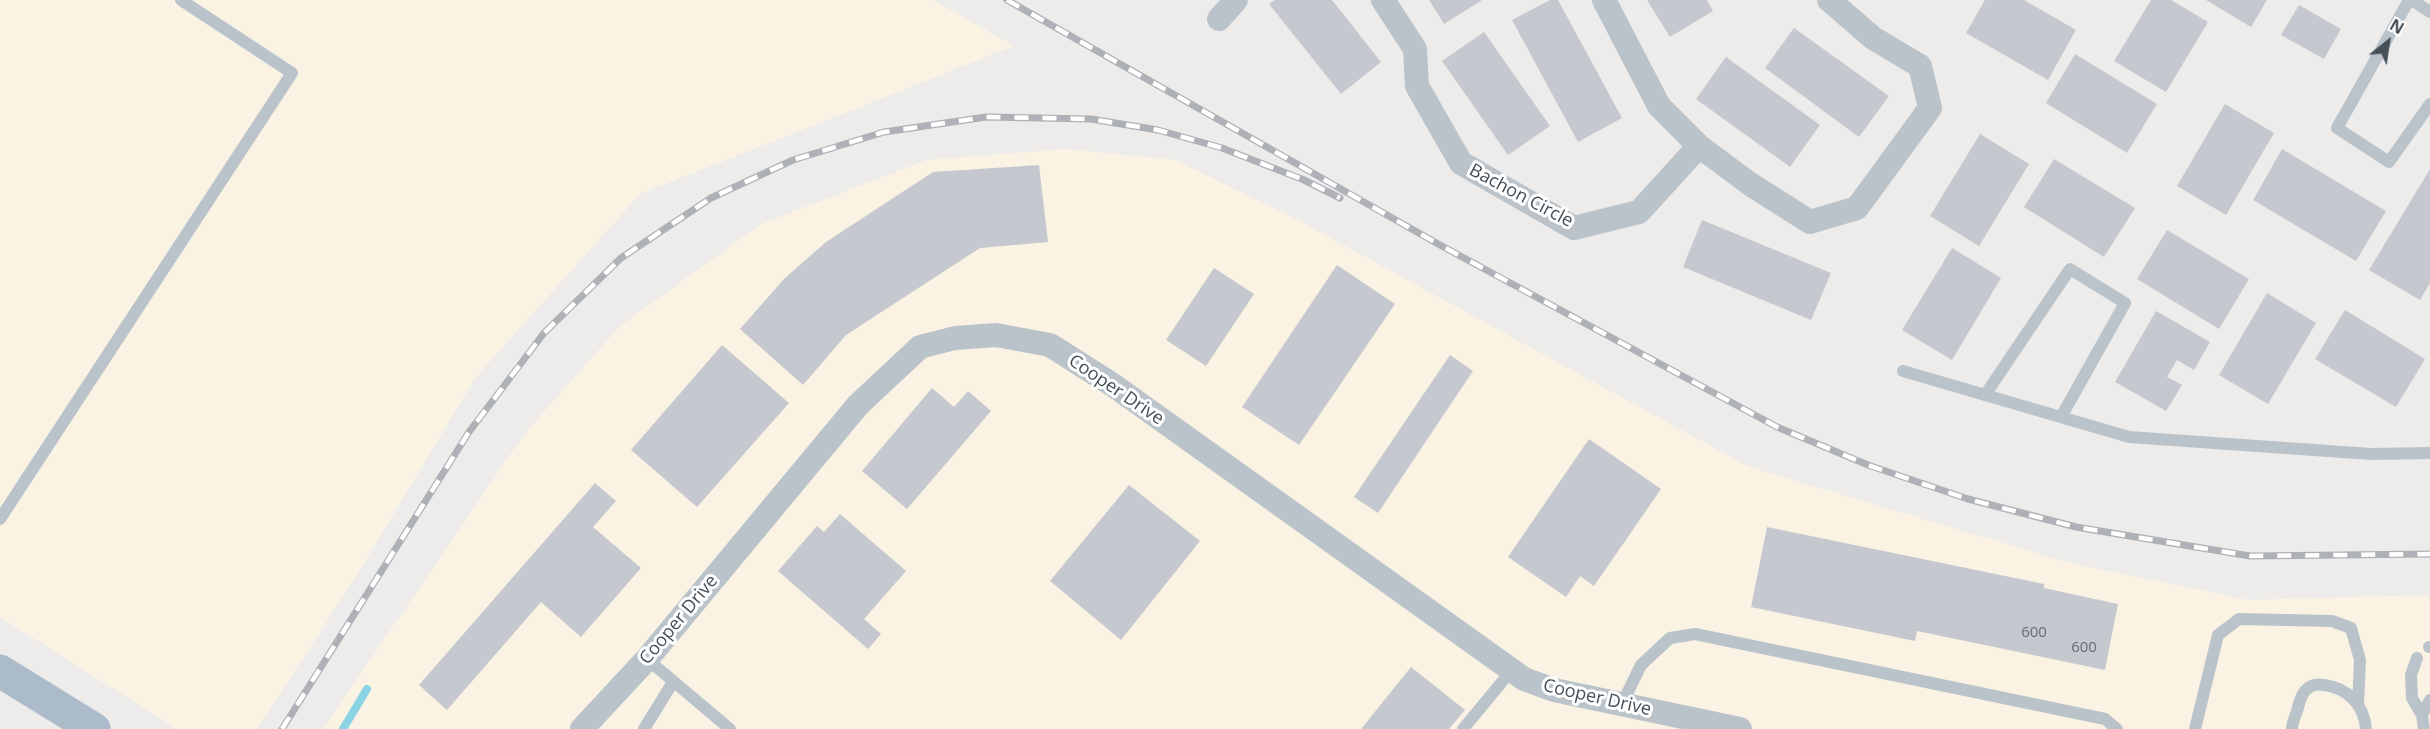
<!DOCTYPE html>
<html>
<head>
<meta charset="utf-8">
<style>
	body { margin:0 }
	#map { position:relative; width:2430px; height:729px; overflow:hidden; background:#eeebeb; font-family:"Open Sans",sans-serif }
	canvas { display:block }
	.north { position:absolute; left:2358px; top:12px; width:60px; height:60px; -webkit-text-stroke:4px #fff; paint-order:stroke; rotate:30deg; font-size:16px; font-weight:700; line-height:24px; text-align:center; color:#454f57 }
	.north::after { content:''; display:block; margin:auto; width:21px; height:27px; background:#454f57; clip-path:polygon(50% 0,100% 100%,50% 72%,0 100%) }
</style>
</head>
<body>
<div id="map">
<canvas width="2430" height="729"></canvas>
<div class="north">N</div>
</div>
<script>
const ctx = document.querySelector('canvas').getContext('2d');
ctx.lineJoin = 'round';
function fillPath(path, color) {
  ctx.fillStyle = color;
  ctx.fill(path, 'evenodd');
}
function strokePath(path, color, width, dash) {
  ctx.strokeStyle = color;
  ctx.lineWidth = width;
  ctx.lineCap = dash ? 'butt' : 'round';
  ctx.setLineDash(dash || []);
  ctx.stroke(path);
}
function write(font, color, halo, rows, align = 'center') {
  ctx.font = font + ' "Open Sans",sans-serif';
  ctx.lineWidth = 6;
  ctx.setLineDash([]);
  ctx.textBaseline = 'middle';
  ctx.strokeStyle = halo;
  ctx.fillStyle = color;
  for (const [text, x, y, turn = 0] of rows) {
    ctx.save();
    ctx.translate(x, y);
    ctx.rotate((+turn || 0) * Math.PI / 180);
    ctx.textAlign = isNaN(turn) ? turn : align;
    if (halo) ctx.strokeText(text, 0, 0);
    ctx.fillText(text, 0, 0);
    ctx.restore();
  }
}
fillPath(new Path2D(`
	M 0,0 L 933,0 L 1014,46 L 640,194 L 476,377 L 357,575 L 257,729 L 177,729 L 0,617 Z
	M 1066,149 L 1175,160 L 1296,219 L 1749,467 L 2070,563 L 2248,600 L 2430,595 L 2430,729 L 323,729 L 525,433 L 620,326 L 761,224 L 927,160 Z`), '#faf3e4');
strokePath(new Path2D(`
	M 343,729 L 367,689`), '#8ad3e5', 8);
fillPath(new Path2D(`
	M 1275,0 L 1332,0 L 1381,62 L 1341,94 L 1269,4 Z
	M 1429,0 L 1482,0 L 1444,24 Z
	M 1550,0 L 1558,0 L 1622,118 L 1578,142 L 1512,20 Z
	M 1647,0 L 1707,0 L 1713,11 L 1670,37 Z
	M 1985,0 L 2024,0 L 2076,30 L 2048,80 L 1966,33 Z
	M 2151,0 L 2171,0 L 2208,22 L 2166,92 L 2114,61 Z
	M 2206,0 L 2267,0 L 2251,27 Z
	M 2299,5 L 2341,29 L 2324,59 L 2281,35 Z
	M 1794,28 L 1889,96 L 1859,137 L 1765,68 Z
	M 1484,32 L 1550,126 L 1508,155 L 1442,61 Z
	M 2075,54 L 2157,104 L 2127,153 L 2046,103 Z
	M 1726,57 L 1820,125 L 1790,167 L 1696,99 Z
	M 2225,104 L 2274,133 L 2226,215 L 2177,186 Z
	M 1980,134 L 2029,164 L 1979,246 L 1930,216 Z
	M 2282,149 L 2386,211 L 2356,261 L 2253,200 Z
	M 2054,159 L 2135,208 L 2104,257 L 2024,207 Z
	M 1039,165 L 1048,242 L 980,248 L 846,335 L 803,385 L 740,329 L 784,279 L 826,242 L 933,172 Z
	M 2430,169 L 2430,283 L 2420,300 L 2369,270 Z
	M 1702,220 L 1831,273 L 1811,320 L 1683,267 Z
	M 2167,230 L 2249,279 L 2219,329 L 2137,279 Z
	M 1952,248 L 2001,278 L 1952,360 L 1902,330 Z
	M 1337,265 L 1395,304 L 1299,445 L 1242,407 Z
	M 1214,268 L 1254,294 L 1206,366 L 1166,340 Z
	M 2267,293 L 2316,323 L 2268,404 L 2219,375 Z
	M 2345,310 L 2425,359 L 2396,407 L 2315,359 Z
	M 2156,311 L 2210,342 L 2194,370 L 2177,360 L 2167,377 L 2182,385 L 2166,411 L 2115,382 Z
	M 722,345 L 789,403 L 697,507 L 631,450 Z
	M 1450,355 L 1473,371 L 1378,513 L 1354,497 Z
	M 932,388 L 954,407 L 968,391 L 991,411 L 907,509 L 862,471 Z
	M 1589,439 L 1661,489 L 1594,586 L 1580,576 L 1566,597 L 1508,557 Z
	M 595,483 L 616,501 L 593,527 L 641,568 L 581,637 L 541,602 L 447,710 L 419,685 Z
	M 1129,485 L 1200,541 L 1121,640 L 1050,581 Z
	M 840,514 L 906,571 L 864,619 L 881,634 L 868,649 L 778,571 L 817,526 L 824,532 Z
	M 1767,527 L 2044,584 L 2044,588 L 2118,604 L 2105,670 L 1917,631 L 1915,641 L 1751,607 Z
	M 1411,667 L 1465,710 L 1449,729 L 1361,729 Z`), '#c5c8ce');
strokePath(new Path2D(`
	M 2409,0 L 2337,128 L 2389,162 L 2430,104
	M 2412,0 L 2430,12
	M 1903,371 L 2129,437 L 2371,454 L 2430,453
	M 1985,395 L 2070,269 L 2125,303 L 2061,417
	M 0,519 L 292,73 L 181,0
	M 2429,647 L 2430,647
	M 2417,658 L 2411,675 L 2412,698 L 2422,715 L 2424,729
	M 647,659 L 730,729
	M 1622,704 L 1641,665 L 1670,638 L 1695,634 L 2105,719 L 2117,729
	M 2422,715 L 2430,700
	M 644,729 L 673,682
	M 1463,729 L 1511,671
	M 2195,729 L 2218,635 L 2239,619 L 2332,621 L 2351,628 L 2360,660 L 2358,705
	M 2292,729 C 2292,723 2295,717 2297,711 C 2299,704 2301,694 2307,689 C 2311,685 2318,684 2324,685 C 2348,688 2364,705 2366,729`), '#bac3ca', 12);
strokePath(new Path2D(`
	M 1383,0 L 1415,49 L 1417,86 L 1461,163 L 1574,228 L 1639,212 L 1699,146 L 1750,184 L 1810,222 L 1857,208 L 1930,108 L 1920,66 L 1873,38 L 1829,0
	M 1604,0 L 1659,106 L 1699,146
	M 1219,19 L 1236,0
	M 582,729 L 647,659 L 858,405 L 920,347 L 955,338 L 996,335 L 1050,345 L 1113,385 L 1524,679 L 1554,690 L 1740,729`), '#bac3ca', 24);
strokePath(new Path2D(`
	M 0,671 L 94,729`), '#acbbc9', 33);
const rail = new Path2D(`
	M 1007,0 L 1440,245 L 1777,427 L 1868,465 L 1968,499 L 2076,527 L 2250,556 L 2430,554
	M 282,729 L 469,432 L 544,333 L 621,258 L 711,198 L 793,160 L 884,132 L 986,117 L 1091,119 L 1158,130 L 1222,148 L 1304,180 L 1340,198`);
strokePath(rail, '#aeb1b6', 7);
strokePath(rail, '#fff', 4.5, [14]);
write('15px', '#656d75', null, [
	["600",2034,633],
	["600",2084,648]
]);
write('18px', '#454f57', '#fff', [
	["Bachon Circle",1521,196,28],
	["Cooper Drive",1116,390,34],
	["Cooper Drive",679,620,-50],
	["Cooper Drive",1597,698,13]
]);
</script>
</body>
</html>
